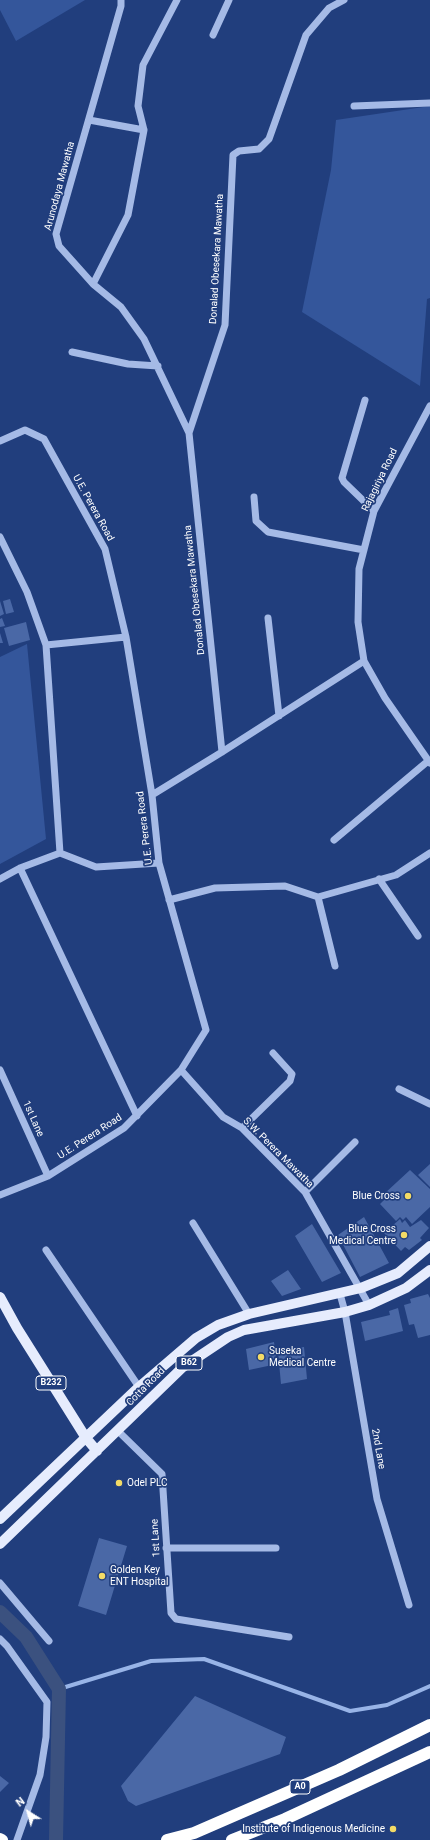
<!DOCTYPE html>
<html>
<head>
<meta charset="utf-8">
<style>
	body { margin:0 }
	#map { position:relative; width:430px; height:1840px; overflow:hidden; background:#213e7d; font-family:Roboto,sans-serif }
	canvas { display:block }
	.north { position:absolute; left:8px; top:1792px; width:40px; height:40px; -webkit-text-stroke:3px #213e7d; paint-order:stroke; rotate:323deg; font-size:11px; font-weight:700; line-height:16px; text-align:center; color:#fff }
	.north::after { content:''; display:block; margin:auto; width:14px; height:18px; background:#fff; clip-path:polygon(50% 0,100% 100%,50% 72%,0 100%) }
</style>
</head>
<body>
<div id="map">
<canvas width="430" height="1840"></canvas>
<div class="north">N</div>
</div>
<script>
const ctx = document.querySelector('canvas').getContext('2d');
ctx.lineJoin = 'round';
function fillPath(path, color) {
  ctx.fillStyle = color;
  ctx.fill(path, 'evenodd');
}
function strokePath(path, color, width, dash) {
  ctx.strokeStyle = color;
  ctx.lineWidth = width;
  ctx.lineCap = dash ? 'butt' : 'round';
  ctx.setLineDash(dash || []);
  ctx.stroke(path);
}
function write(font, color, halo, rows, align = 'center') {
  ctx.font = font + ' Roboto,sans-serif';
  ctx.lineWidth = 3.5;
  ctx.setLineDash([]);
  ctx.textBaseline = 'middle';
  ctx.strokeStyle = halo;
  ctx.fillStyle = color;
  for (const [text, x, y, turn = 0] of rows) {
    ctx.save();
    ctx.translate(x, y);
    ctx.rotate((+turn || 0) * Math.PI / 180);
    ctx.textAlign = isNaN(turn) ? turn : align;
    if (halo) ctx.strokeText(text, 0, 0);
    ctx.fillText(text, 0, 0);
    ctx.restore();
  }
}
fillPath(new Path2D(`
	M 0,0 L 85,0 L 16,41 L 0,10 Z
	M 430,106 L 430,298 L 427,299 L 420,386 L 302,312 L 331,170 L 336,120 Z
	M 27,644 L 46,839 L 0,864 L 0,657 Z`), '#34569b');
strokePath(new Path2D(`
	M 59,1689 L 151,1661 L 204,1659 L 350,1711 L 387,1705 L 430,1686`), '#98b4e7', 4);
strokePath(new Path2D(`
	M 0,1612 L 26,1637 L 59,1689 L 56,1840`), '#3b517f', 14);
fillPath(new Path2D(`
	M 10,599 L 14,612 L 6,614 L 3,601 Z
	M 0,601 L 4,614 L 0,616 Z
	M 2,618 L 5,626 L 0,627 L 0,619 Z
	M 26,622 L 30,640 L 9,646 L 4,628 Z
	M 0,633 L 3,643 L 0,643 Z
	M 430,1164 L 430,1187 L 418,1175 Z
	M 410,1170 L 430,1189 L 430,1207 L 412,1224 L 406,1217 L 403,1220 L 400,1217 L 396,1221 L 380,1204 L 387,1197 L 384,1194 Z
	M 364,1217 L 389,1263 L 360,1277 L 338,1235 Z
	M 400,1219 L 402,1223 L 405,1220 L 410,1227 L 421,1220 L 429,1228 L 420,1238 L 422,1240 L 409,1250 L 405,1247 L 401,1251 L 384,1233 Z
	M 312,1224 L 341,1273 L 322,1282 L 295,1236 Z
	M 288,1270 L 301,1289 L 282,1296 L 271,1281 Z
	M 428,1294 L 430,1298 L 430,1335 L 418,1338 L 414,1324 L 409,1325 L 404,1305 L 411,1303 L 410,1299 Z
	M 398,1308 L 403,1331 L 365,1341 L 361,1322 L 390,1315 L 389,1311 Z
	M 274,1342 L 277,1364 L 249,1370 L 246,1349 Z
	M 304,1347 L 307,1379 L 281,1384 L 278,1352 Z
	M 99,1538 L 127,1546 L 106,1615 L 78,1606 Z
	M 195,1696 L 286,1737 L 280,1754 L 136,1806 L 128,1801 L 121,1786 Z
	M 0,1776 L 9,1783 L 0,1792 Z`), '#4a68a6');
strokePath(new Path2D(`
	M 121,0 L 121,6 L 56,234 L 59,246 L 93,284 L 121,307 L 144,339 L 189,433
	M 213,35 L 229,0
	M 354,106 L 430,103
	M 89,120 L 144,130
	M 93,284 L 128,215 L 144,130 L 138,106 L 143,65 L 177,0
	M 72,352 L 128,364 L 158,366
	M 365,400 L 342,478 L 344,482 L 374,511
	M 430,406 L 374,511 L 359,569 L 358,622 L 364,661 L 385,698 L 430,763
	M 0,441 L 25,430 L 44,439 L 105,549 L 126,637 L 152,795 L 159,863 L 206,1030 L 181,1070 L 124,1128 L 48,1176 L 0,1195
	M 254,497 L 256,521 L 268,532 L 364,550
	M 0,537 L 27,592 L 46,645 L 60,853
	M 268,618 L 279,716
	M 46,645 L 126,637
	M 222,752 L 189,433 L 225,325 L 233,155 L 239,151 L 259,149 L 269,139 L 306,35 L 329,8 L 344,0
	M 152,795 L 222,752 L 364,661
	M 334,840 L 428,761
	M 20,868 L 137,1116
	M 0,879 L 20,868 L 60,853 L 96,867 L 159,863
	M 379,879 L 418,936
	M 318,897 L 335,966
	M 169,900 L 215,888 L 285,886 L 318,897 L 396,875 L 430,853
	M 0,1070 L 48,1176
	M 181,1070 L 223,1117 L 242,1128 L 305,1192 L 369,1305
	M 399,1089 L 430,1104
	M 242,1128 L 290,1081 L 292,1074 L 273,1053
	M 305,1192 L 355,1142
	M 193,1223 L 249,1314
	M 46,1250 L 139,1387
	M 340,1294 L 345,1312 L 377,1499 L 409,1605
	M 118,1431 L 162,1474 L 171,1613 L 176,1619 L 289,1637
	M 166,1548 L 276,1548
	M 0,1583 L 49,1641
	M 0,1639 L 7,1646 L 47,1702 L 46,1737 L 40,1775 L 17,1840`), '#a5bae6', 7);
strokePath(new Path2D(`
	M 0,1297 L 17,1328 L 86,1438 L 97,1451
	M 0,1519 L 139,1387 L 196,1338 L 218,1325 L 249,1314 L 361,1288 L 398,1273 L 430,1246
	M 0,1544 L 183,1367 L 228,1337 L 244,1330 L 345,1312 L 369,1305 L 406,1288 L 430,1270`), '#e6ecfd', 10);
strokePath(new Path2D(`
	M 0,1839 L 2,1840
	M 167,1840 L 194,1833 L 339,1770 L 430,1725
	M 232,1840 L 285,1819 L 430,1752`), '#fff', 12);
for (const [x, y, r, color] of [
	[408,1196,4,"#f3db66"],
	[404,1235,4,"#f3db66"],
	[261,1357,4,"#f3db66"],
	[119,1483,4,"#f3db66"],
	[102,1576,4,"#f3db66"],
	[393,1829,4,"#f3db66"]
]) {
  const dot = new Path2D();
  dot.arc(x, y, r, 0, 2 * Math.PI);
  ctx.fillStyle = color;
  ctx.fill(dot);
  strokePath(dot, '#213e7d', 1.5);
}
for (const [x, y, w] of [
	[189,1363,26],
	[51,1383,30],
	[300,1787,20]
]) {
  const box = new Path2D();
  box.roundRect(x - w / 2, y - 7, w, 14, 3);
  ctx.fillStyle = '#213e7d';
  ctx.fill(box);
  strokePath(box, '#fff', 1);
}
write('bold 9px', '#fff', null, [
	["B62",189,1363],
	["B232",51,1383],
	["A0",300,1787]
]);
write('10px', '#fff', '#213e7d', [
	["Arunodaya Mawatha",60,186,-75],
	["Donalad Obesekara Mawatha",217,259,-87],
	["Rajagiriya Road",380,480,-64],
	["U.E. Perera Road",93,508,61],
	["Donalad Obesekara Mawatha",195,590,-96],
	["U.E. Perera Road",145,828,-97],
	["1st Lane",33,1119,66],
	["U.E. Perera Road",90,1137,-33],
	["S.W. Perera Mawatha",278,1153,45],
	["Cotta Road",146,1387,-45],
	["2nd Lane",378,1449,80],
	["1st Lane",156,1538,-93]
]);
write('10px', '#fff', '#213e7d', [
	["Blue Cross",400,1196],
	["Blue Cross",396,1229],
	["Medical Centre",396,1241],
	["Suseka",269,1351,"left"],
	["Medical Centre",269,1363,"left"],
	["Odel PLC",127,1483,"left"],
	["Golden Key",110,1570,"left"],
	["ENT Hospital",110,1582,"left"],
	["Institute of Indigenous Medicine",385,1829]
], 'right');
</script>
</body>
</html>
